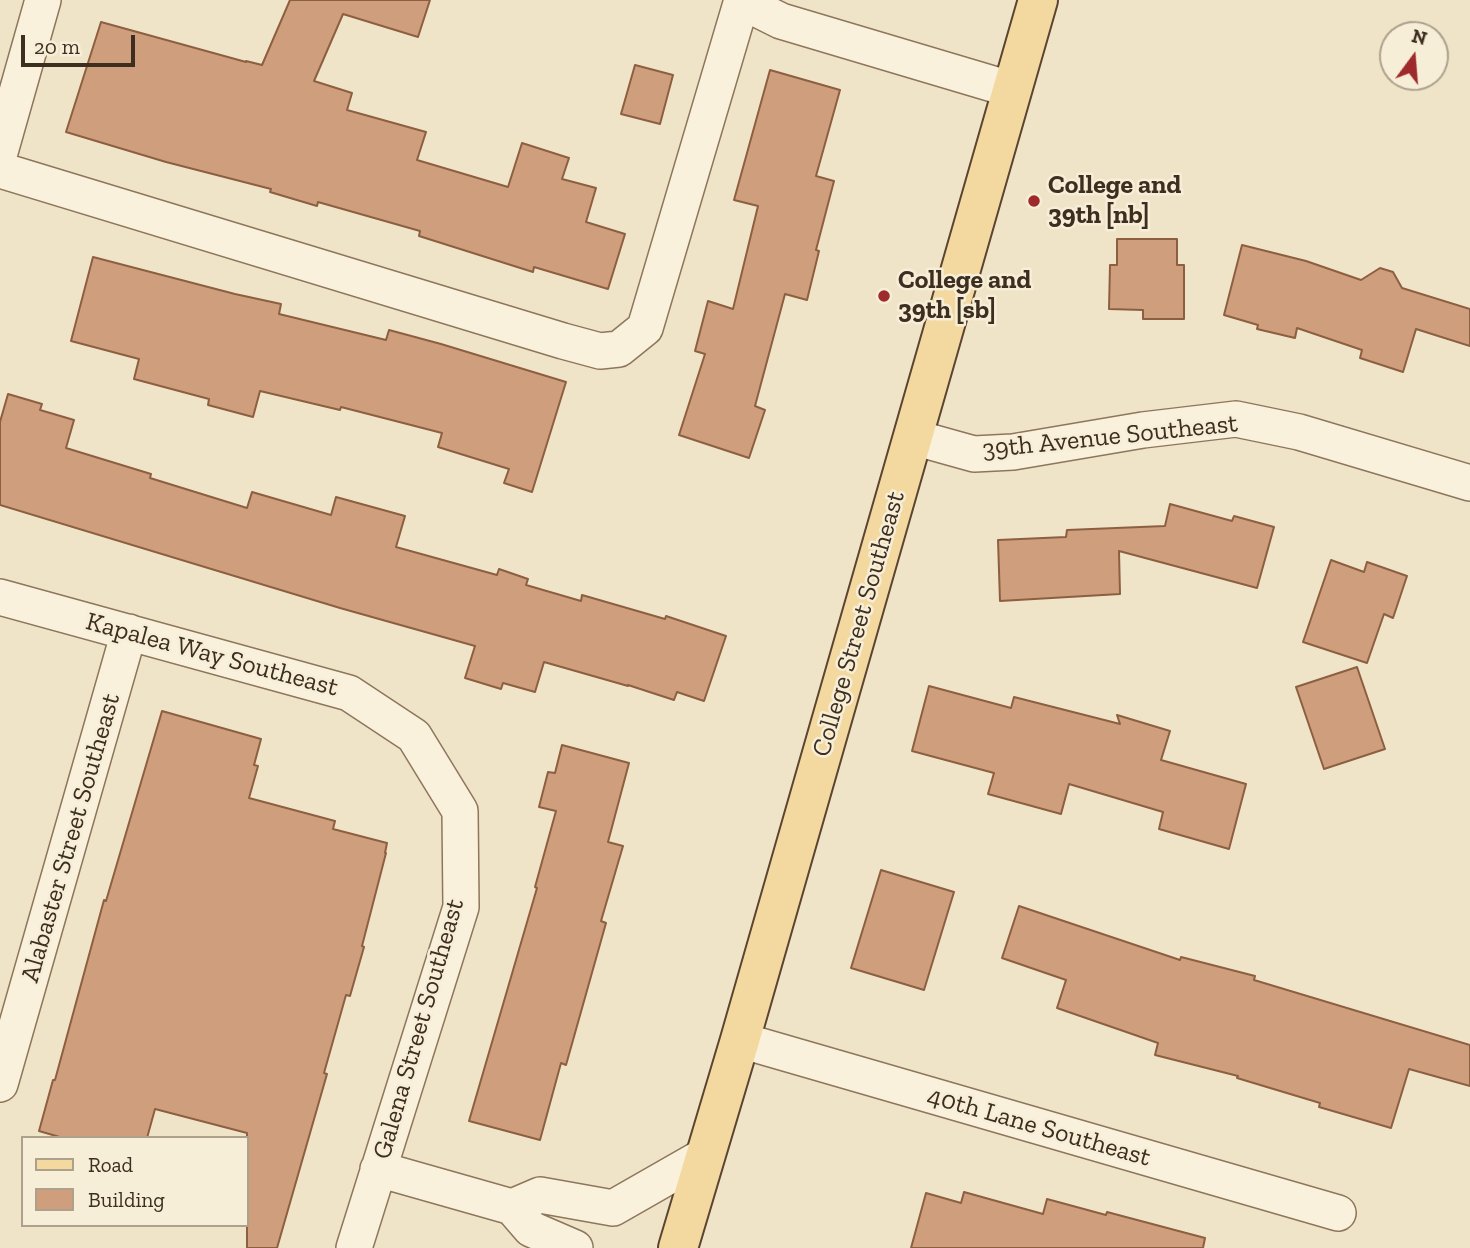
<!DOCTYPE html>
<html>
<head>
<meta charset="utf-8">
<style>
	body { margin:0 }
	#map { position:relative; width:1470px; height:1248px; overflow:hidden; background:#f0e4c8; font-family:"Zilla Slab",serif }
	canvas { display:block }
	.legend { position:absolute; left:21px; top:1136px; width:228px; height:91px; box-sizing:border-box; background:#f7eed8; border:2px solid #ada18e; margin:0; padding:9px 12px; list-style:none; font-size:21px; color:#3d2e20 }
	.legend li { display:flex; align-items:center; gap:14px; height:35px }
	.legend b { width:35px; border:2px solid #ada18e }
	.north { position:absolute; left:1379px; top:21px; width:70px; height:70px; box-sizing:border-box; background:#f7eed8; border:2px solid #ada18e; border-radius:50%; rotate:16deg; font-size:19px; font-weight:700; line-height:28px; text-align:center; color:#3d2e20 }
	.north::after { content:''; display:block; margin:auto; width:24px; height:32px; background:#9e2a2b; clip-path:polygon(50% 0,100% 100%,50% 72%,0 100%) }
	.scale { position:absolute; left:21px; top:35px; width:114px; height:32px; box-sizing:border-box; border:4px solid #3d2e20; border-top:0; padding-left:9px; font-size:21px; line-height:24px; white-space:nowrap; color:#3d2e20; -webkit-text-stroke:5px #f7eed8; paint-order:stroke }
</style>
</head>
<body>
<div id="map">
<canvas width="1470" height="1248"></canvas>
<ul class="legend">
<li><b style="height:9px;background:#f3d9a0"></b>Road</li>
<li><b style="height:19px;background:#cf9f7d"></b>Building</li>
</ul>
<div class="north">N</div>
<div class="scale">20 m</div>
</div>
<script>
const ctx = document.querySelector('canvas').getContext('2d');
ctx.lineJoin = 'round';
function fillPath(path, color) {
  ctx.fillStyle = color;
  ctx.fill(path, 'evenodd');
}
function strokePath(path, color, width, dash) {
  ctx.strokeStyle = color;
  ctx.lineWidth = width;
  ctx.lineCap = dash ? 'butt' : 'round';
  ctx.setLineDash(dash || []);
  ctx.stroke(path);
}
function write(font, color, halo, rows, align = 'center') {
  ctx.font = font + ' "Zilla Slab",serif';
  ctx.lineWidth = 5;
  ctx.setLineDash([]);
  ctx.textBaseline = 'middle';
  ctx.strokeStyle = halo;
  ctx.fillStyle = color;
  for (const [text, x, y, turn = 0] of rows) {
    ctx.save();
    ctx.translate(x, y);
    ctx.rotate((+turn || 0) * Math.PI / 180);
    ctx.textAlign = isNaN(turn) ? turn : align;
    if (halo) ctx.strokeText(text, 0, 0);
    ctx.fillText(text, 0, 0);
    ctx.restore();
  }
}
const building = new Path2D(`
	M 290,0 L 430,0 L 418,37 L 343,14 L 314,81 L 352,93 L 347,110 L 426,132 L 417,160 L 508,187 L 522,143 L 569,158 L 562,179 L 596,188 L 586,222 L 625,234 L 608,289 L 534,267 L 533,272 L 419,236 L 420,231 L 318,202 L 317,206 L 270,192 L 271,189 L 166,162 L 66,132 L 101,22 L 246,62 L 246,61 L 262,65 Z
	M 635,65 L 673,75 L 660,124 L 621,114 Z
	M 770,70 L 840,90 L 816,176 L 834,181 L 816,250 L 819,251 L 807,300 L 785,294 L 755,406 L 765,410 L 749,458 L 679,435 L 705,354 L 695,351 L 708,301 L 733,309 L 758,206 L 734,200 Z
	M 1117,239 L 1177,239 L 1177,265 L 1184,265 L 1184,319 L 1143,319 L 1143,310 L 1109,309 L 1110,265 L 1117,265 Z
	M 1242,245 L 1306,261 L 1361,280 L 1380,268 L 1393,272 L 1402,288 L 1470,309 L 1470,346 L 1416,329 L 1403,372 L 1360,358 L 1362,350 L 1297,328 L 1295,338 L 1257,329 L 1258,325 L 1224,315 Z
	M 93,257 L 235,294 L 281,304 L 279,314 L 386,340 L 389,330 L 441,344 L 566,382 L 532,492 L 504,483 L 509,469 L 438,447 L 442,433 L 341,407 L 340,410 L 260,391 L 253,417 L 208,405 L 209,399 L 134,379 L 139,359 L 71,341 Z
	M 8,394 L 42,404 L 40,410 L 74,420 L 66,448 L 151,474 L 150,478 L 247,508 L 252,492 L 331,515 L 336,497 L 405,516 L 396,547 L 497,575 L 499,569 L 528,579 L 526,585 L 581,601 L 582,595 L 665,619 L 666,616 L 726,636 L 704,701 L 677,692 L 674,700 L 628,685 L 628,686 L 544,662 L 535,692 L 503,683 L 501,689 L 465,678 L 475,646 L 340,608 L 0,505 L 0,422 Z
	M 1170,504 L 1232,521 L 1234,516 L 1274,527 L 1257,588 L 1119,551 L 1120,594 L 1000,601 L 998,540 L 1066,537 L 1067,530 L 1165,526 Z
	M 1331,560 L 1364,572 L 1367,562 L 1407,576 L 1393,618 L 1384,614 L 1367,663 L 1303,642 Z
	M 1357,667 L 1385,749 L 1324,769 L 1296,687 Z
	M 929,686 L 1011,708 L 1014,697 L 1120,724 L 1117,715 L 1170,731 L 1161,760 L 1246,784 L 1229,849 L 1159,829 L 1163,812 L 1069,784 L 1061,814 L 988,794 L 994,773 L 912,751 Z
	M 162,711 L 261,739 L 254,765 L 258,766 L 249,798 L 335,821 L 333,829 L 387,843 L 385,853 L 386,853 L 362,946 L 364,947 L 350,996 L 346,995 L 324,1073 L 327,1074 L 277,1248 L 247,1248 L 247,1133 L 155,1109 L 147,1138 L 63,1138 L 39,1131 L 53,1080 L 55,1080 L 104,900 L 106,901 Z
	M 562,745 L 629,763 L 608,842 L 623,846 L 601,921 L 606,923 L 566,1065 L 561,1063 L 540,1140 L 469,1121 L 537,888 L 535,887 L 556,811 L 539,807 L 548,772 L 555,773 Z
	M 881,870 L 954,892 L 924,990 L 851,968 Z
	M 1019,906 L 1180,960 L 1181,957 L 1255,976 L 1254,980 L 1470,1045 L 1470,1086 L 1409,1069 L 1391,1128 L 1319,1107 L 1320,1103 L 1237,1078 L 1238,1076 L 1155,1055 L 1158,1043 L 1057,1008 L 1066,980 L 1002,958 Z
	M 964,1192 L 1043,1214 L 1047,1199 L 1106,1215 L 1107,1212 L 1205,1238 L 1203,1248 L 911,1248 L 926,1193 L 961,1203 Z`);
fillPath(building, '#cf9f7d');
strokePath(building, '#8d5f41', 2);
const street = new Path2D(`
	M 742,0 L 747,4 L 781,21 L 1013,90
	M 0,152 L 43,0
	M 0,170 L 563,341 L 600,351 L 619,349 L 645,328 L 742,0
	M 913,437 L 974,454 L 1013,452 L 1143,430 L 1236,419 L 1299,432 L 1470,483
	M 0,597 L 349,693 L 414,736 L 460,811 L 461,907 L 354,1248
	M 740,1040 L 1338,1213
	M 0,1084 L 129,632
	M 378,1169 L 512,1207 L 531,1229 L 575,1248
	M 512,1207 L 540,1195 L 613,1208 L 704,1156`);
const primary = new Path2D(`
	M 678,1248 L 740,1040 L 1038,0`);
strokePath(street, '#8d765c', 38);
strokePath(primary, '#5b4430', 42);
strokePath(street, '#faf1dc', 35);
strokePath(primary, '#f3d9a0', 38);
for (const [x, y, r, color] of [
	[1034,201,7,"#9e2a2b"],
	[884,296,7,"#9e2a2b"]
]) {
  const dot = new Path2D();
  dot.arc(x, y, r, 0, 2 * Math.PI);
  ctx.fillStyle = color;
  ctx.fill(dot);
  strokePath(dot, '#f7eed8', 2.5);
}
write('bold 26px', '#3d2e20', '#f7eed8', [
	["College and",1048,186],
	["39th [nb]",1048,216],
	["College and",898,281],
	["39th [sb]",898,311]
], 'left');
write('26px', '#3d2e20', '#f7eed8', [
	["39th Avenue Southeast",1110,437,-6],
	["College Street Southeast",859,624,-74],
	["Kapalea Way Southeast",212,655,15],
	["Alabaster Street Southeast",71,838,-74],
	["Galena Street Southeast",419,1029,-74],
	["40th Lane Southeast",1039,1127,16]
]);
</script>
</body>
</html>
